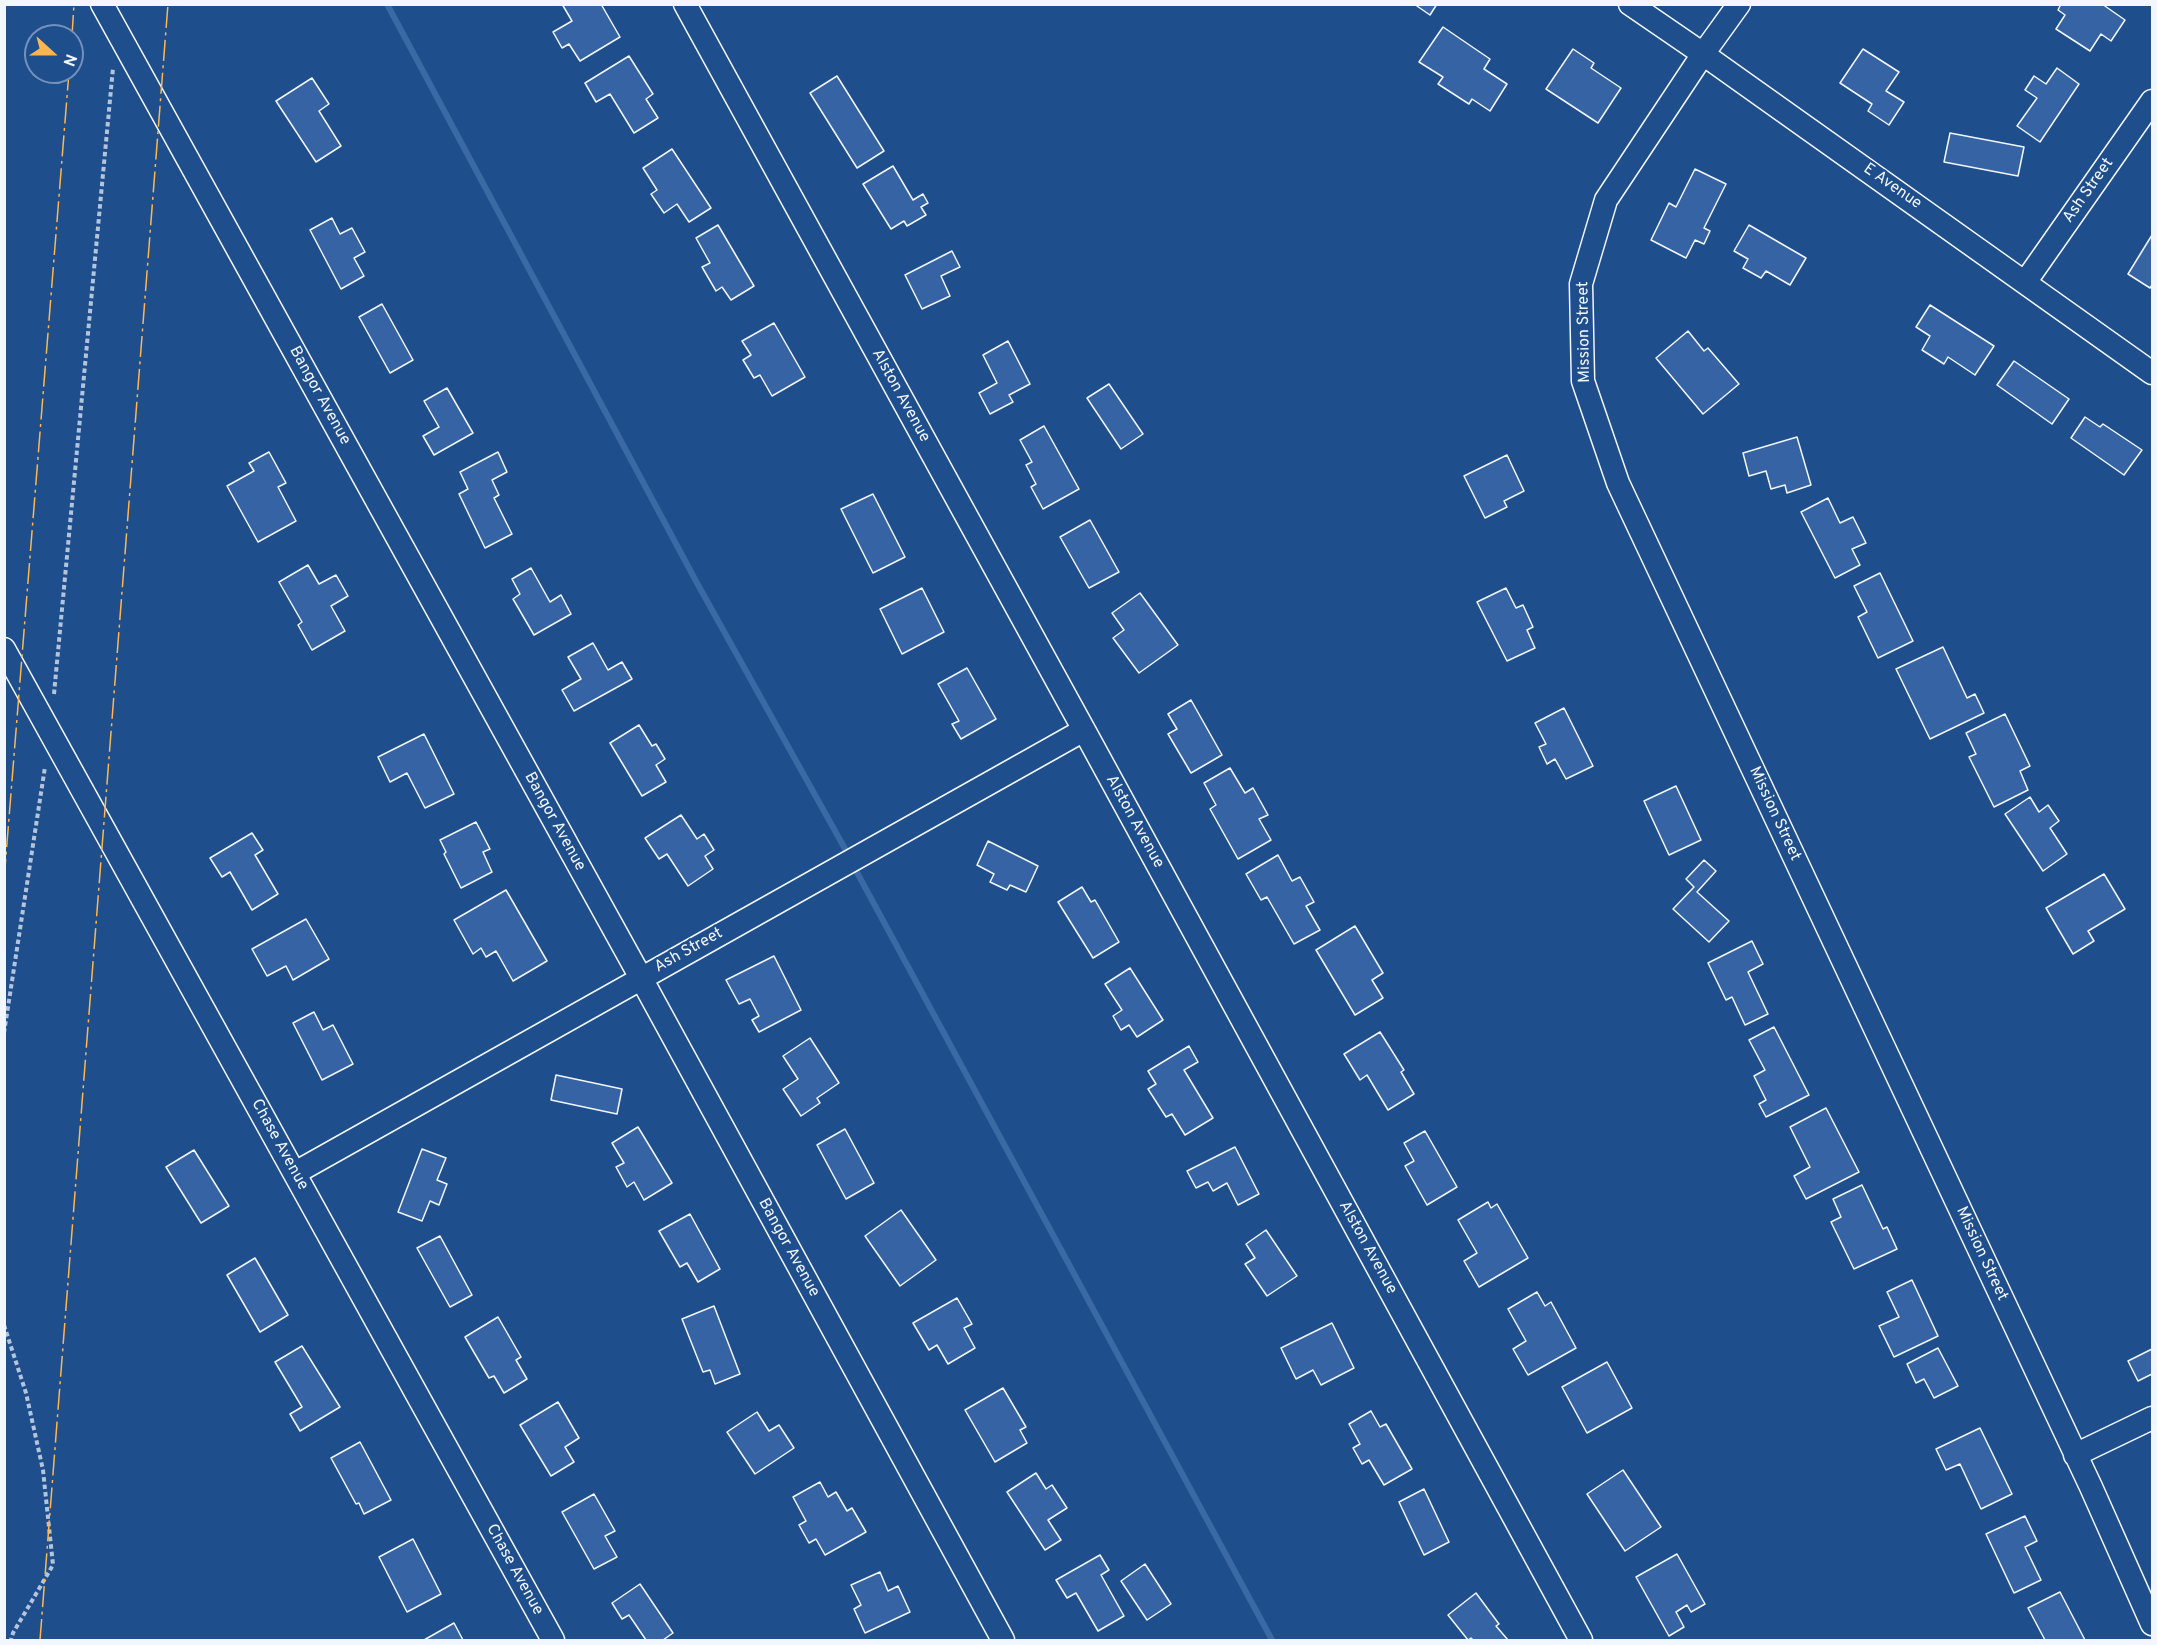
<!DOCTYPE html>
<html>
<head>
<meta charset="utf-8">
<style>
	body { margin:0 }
	#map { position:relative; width:2157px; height:1645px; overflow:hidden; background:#1f4e8c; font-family:Overpass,sans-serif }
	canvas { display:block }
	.frame { position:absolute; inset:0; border:6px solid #f2f6ff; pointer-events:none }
	.north { position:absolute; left:24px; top:24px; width:60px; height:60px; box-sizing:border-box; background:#1f4e8c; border:2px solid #7391ba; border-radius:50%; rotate:111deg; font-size:16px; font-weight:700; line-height:24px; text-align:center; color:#f2f6ff }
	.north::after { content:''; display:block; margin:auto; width:21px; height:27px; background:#ffb74d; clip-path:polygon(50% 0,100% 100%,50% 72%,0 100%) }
</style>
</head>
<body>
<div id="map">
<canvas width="2157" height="1645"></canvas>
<div class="frame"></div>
<div class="north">N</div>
</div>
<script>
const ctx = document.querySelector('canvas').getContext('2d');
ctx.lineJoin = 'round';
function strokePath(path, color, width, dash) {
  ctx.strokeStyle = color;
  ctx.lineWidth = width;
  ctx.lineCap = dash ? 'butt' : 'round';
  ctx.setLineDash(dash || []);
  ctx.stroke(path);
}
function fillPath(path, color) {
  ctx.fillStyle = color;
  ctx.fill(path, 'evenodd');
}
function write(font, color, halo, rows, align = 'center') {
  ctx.font = font + ' Overpass,sans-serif';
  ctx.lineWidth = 4.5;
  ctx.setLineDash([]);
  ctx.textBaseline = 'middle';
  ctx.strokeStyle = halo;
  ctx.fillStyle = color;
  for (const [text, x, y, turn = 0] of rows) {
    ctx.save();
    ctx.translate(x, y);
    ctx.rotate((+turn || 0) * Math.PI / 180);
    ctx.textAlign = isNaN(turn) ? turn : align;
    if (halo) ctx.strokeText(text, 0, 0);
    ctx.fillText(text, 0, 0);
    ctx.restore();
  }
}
strokePath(new Path2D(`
	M 387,4 L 697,583 L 849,856
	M 853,865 L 1272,1640`), '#3b69a3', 6);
const building = new Path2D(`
	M 562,4 L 601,4 L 620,37 L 580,61 L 569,44 L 562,48 L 553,32 L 572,21 Z
	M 1414,4 L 1437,4 L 1430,15 Z
	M 2061,4 L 2102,4 L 2125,20 L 2111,41 L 2101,34 L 2090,51 L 2056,29 L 2065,15 L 2058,10 Z
	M 1443,27 L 1490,59 L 1484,69 L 1507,84 L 1490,111 L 1472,99 L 1469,104 L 1438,84 L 1443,77 L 1419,62 Z
	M 1573,49 L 1594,63 L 1591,68 L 1621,88 L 1598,123 L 1546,89 Z
	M 1863,49 L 1899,72 L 1886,91 L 1904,102 L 1889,125 L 1868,111 L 1872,104 L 1840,83 Z
	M 629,56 L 653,94 L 646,99 L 658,118 L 634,133 L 610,94 L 596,102 L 585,83 Z
	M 2057,68 L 2079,84 L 2040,142 L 2017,126 L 2037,98 L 2025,90 L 2034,76 L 2046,84 Z
	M 837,76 L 884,151 L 857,168 L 810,93 Z
	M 312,78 L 329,104 L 319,111 L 341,146 L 316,162 L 276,101 Z
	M 1950,133 L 2024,147 L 2018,176 L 1944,162 Z
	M 672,149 L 711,208 L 689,222 L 677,204 L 664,213 L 651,194 L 657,190 L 643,168 Z
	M 893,166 L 913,200 L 923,194 L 928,203 L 921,207 L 926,215 L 907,226 L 904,221 L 891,229 L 863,184 Z
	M 1695,169 L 1726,184 L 1704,228 L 1710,231 L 1704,244 L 1695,240 L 1686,258 L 1651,240 L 1669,203 L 1676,207 Z
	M 332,218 L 340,234 L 352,228 L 365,252 L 354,258 L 364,276 L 341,289 L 310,230 Z
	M 718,225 L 754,286 L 731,300 L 722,287 L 716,291 L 702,267 L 710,263 L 696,238 Z
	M 1749,225 L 1806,258 L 1790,285 L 1766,271 L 1761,278 L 1743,268 L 1748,259 L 1734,251 Z
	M 2152,235 L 2152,285 L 2150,288 L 2128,274 Z
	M 952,251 L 960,267 L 941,276 L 950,296 L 922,309 L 905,275 Z
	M 382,304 L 413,360 L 390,373 L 359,317 Z
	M 1930,305 L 1994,346 L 1975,375 L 1948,357 L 1944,364 L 1922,350 L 1930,336 L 1916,327 Z
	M 774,323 L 805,377 L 772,396 L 760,375 L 754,378 L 743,360 L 751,355 L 742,341 Z
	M 1688,331 L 1704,351 L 1708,348 L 1739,384 L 1703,414 L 1656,358 Z
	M 1008,341 L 1030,384 L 1009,395 L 1013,402 L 990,414 L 979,393 L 997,383 L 983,355 Z
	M 2014,361 L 2069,399 L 2052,424 L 1997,385 Z
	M 1109,384 L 1143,434 L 1121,449 L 1087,398 Z
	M 447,388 L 473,433 L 434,455 L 423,436 L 439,427 L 424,401 Z
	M 2085,417 L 2100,427 L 2103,424 L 2142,450 L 2124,475 L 2071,438 Z
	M 1044,426 L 1079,489 L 1043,509 L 1031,487 L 1036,484 L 1026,465 L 1032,462 L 1020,440 Z
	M 1797,437 L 1811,485 L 1787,493 L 1785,485 L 1771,489 L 1766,471 L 1749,476 L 1743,453 Z
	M 269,452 L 286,483 L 278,487 L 296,521 L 258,542 L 227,486 L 254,471 L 249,463 Z
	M 498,452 L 507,472 L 492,480 L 499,495 L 494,498 L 512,534 L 485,548 L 459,494 L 468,489 L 460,472 Z
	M 1507,455 L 1524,491 L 1504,501 L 1507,507 L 1485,518 L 1464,476 Z
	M 873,494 L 905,557 L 873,573 L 841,509 Z
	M 1828,498 L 1840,523 L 1853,517 L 1866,543 L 1852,549 L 1860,565 L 1835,578 L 1801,512 Z
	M 1090,520 L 1119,572 L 1089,588 L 1060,537 Z
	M 308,565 L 319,584 L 336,575 L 348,596 L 331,606 L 345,631 L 312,650 L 298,625 L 302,622 L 279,582 Z
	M 531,568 L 550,602 L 561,595 L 571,614 L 534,635 L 513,599 L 520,594 L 512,579 Z
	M 1880,573 L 1913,641 L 1878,658 L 1858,617 L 1867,612 L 1854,586 Z
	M 922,588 L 944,632 L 902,654 L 880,609 Z
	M 1506,588 L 1516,608 L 1523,605 L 1533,627 L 1527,630 L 1535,648 L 1507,661 L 1477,602 Z
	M 1140,593 L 1178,645 L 1139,673 L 1113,638 L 1124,630 L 1112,613 Z
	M 593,643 L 608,670 L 622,662 L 632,679 L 574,711 L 562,690 L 581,679 L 568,657 Z
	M 1943,647 L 1967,698 L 1975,694 L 1984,713 L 1930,739 L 1896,669 Z
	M 967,668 L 996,719 L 961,739 L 952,724 L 959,721 L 938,684 Z
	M 1191,700 L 1222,755 L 1191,773 L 1168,734 L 1177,729 L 1168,714 Z
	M 1564,708 L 1593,766 L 1566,779 L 1555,759 L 1547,764 L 1539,747 L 1546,744 L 1535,723 Z
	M 2005,714 L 2030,766 L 2020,771 L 2028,790 L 1994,807 L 1969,757 L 1976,754 L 1966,733 Z
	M 639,725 L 652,746 L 656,744 L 665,759 L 656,765 L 666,782 L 642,796 L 610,743 Z
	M 424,734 L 454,794 L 425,808 L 407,773 L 390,782 L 378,757 Z
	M 1230,768 L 1245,793 L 1253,788 L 1268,815 L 1259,819 L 1271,840 L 1238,859 L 1210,809 L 1216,805 L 1204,783 Z
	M 1676,786 L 1701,840 L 1669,855 L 1644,801 Z
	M 2030,797 L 2039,812 L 2048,805 L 2059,821 L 2050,828 L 2067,854 L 2043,871 L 2005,814 Z
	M 681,815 L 697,839 L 704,834 L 714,850 L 705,856 L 713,869 L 688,886 L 667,854 L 659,859 L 645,838 Z
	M 476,822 L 490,849 L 483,852 L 492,872 L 461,888 L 444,854 L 446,852 L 440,840 Z
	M 252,833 L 263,850 L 255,855 L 278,894 L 252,910 L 230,872 L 222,877 L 210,858 Z
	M 988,841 L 1038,866 L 1026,892 L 1010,885 L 1007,890 L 990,882 L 994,874 L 977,865 Z
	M 1278,855 L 1292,881 L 1300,877 L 1314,902 L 1306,906 L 1320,930 L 1294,944 L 1267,897 L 1261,900 L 1246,874 Z
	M 1704,860 L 1716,871 L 1697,892 L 1729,921 L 1709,942 L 1673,909 L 1694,887 L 1686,879 Z
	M 2104,874 L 2125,909 L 2088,931 L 2094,941 L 2073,954 L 2046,908 Z
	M 1082,887 L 1091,902 L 1095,900 L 1119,942 L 1093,958 L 1058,902 Z
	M 506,890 L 547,961 L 513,981 L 496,951 L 486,957 L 481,948 L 473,954 L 454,920 Z
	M 306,919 L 329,959 L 293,980 L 286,966 L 267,976 L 252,949 Z
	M 1355,926 L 1383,973 L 1372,980 L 1383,998 L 1355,1015 L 1316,950 Z
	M 1752,941 L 1763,964 L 1748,972 L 1768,1014 L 1745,1025 L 1732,997 L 1726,1000 L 1708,963 Z
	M 774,956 L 801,1010 L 759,1032 L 752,1020 L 759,1016 L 750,999 L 739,1004 L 726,980 Z
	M 1130,968 L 1163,1020 L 1137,1037 L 1129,1025 L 1121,1030 L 1113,1016 L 1122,1010 L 1105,984 Z
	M 314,1012 L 323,1030 L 333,1025 L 353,1064 L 322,1080 L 293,1023 Z
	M 1774,1027 L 1809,1095 L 1766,1117 L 1759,1104 L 1766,1100 L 1754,1076 L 1765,1070 L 1749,1040 Z
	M 1380,1032 L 1404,1070 L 1401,1072 L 1414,1094 L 1388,1110 L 1367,1075 L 1360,1080 L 1344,1054 Z
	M 810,1038 L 839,1083 L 817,1098 L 820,1103 L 801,1116 L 783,1089 L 798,1079 L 783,1056 Z
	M 1189,1046 L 1198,1062 L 1184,1070 L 1213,1118 L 1185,1135 L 1172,1114 L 1166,1117 L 1148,1089 L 1156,1084 L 1148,1071 Z
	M 556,1075 L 622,1089 L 617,1114 L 551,1100 Z
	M 1826,1108 L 1859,1172 L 1806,1199 L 1794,1176 L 1810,1167 L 1790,1127 Z
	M 638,1127 L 672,1183 L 644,1200 L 634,1182 L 627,1187 L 616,1167 L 624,1163 L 612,1143 Z
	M 845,1129 L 874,1183 L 846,1199 L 817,1145 Z
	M 1425,1131 L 1457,1187 L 1427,1205 L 1405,1166 L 1414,1161 L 1404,1143 Z
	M 1235,1147 L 1259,1194 L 1238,1205 L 1227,1183 L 1213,1191 L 1208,1182 L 1196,1188 L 1187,1171 Z
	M 422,1149 L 446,1158 L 437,1180 L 447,1184 L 439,1205 L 430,1201 L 422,1221 L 398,1212 Z
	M 194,1150 L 229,1206 L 201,1223 L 166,1167 Z
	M 1862,1185 L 1883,1229 L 1887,1227 L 1897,1249 L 1854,1269 L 1831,1222 L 1841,1217 L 1833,1199 Z
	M 1488,1202 L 1491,1208 L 1497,1204 L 1528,1258 L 1479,1287 L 1464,1261 L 1477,1253 L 1458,1220 Z
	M 901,1210 L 936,1260 L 900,1286 L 865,1236 Z
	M 690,1214 L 720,1269 L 698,1282 L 687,1263 L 680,1267 L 659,1231 Z
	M 1266,1230 L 1297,1276 L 1267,1296 L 1245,1264 L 1255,1258 L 1246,1244 Z
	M 440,1236 L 472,1295 L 450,1307 L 417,1248 Z
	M 255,1258 L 288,1315 L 260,1332 L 227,1275 Z
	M 1912,1280 L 1938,1336 L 1894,1357 L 1879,1326 L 1899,1317 L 1887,1292 Z
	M 1537,1292 L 1545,1306 L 1551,1302 L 1576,1348 L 1528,1375 L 1513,1349 L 1526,1341 L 1508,1309 Z
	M 957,1298 L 972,1324 L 964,1328 L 975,1348 L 948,1364 L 937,1345 L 929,1350 L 913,1323 Z
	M 714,1306 L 740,1374 L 715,1384 L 710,1370 L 703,1372 L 682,1319 Z
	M 498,1317 L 521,1357 L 516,1360 L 527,1379 L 504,1393 L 494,1376 L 489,1378 L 465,1337 Z
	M 1332,1323 L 1354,1368 L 1321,1385 L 1313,1370 L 1296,1379 L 1281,1348 Z
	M 302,1346 L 340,1407 L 300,1431 L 290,1414 L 302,1407 L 275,1362 Z
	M 1938,1348 L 1958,1386 L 1934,1398 L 1924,1379 L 1916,1383 L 1907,1364 Z
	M 2152,1349 L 2152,1374 L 2138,1381 L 2128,1361 Z
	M 1607,1362 L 1632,1408 L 1587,1433 L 1562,1387 Z
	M 1003,1388 L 1026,1427 L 1020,1430 L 1027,1443 L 995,1462 L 965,1410 Z
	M 558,1402 L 579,1438 L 565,1447 L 574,1462 L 551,1476 L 520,1425 Z
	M 1371,1411 L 1380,1427 L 1386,1424 L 1412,1469 L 1384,1485 L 1369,1460 L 1362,1464 L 1353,1448 L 1360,1444 L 1349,1424 Z
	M 757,1412 L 769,1431 L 779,1425 L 794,1448 L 755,1474 L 727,1432 Z
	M 1980,1428 L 2012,1494 L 1981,1509 L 1960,1464 L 1946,1470 L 1936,1449 Z
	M 360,1442 L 391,1500 L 364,1514 L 359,1503 L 356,1504 L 331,1458 Z
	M 1623,1470 L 1661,1527 L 1625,1551 L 1587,1494 Z
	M 1036,1473 L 1046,1489 L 1052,1485 L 1067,1508 L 1048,1520 L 1061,1540 L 1045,1550 L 1007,1492 Z
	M 820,1482 L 828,1497 L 836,1492 L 847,1511 L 852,1508 L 866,1532 L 825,1555 L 816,1539 L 809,1543 L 799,1525 L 806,1521 L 793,1497 Z
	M 1424,1489 L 1449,1542 L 1424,1555 L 1399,1502 Z
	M 594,1494 L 615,1531 L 605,1536 L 617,1557 L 594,1569 L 562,1512 Z
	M 2025,1516 L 2037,1541 L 2025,1547 L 2041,1580 L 2014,1593 L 1986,1534 Z
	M 413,1539 L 441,1594 L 407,1612 L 379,1557 Z
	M 1677,1554 L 1705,1604 L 1691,1612 L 1687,1605 L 1676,1612 L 1684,1627 L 1669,1636 L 1636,1577 Z
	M 1100,1555 L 1109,1570 L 1101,1575 L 1124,1616 L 1098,1631 L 1076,1593 L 1067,1598 L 1056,1580 Z
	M 1145,1564 L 1171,1604 L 1147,1620 L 1121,1581 Z
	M 880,1572 L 888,1591 L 898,1586 L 910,1612 L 865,1633 L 854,1609 L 861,1605 L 851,1585 Z
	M 640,1584 L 673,1633 L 663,1640 L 646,1640 L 629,1615 L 622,1619 L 612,1603 Z
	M 2060,1592 L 2085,1640 L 2045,1640 L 2028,1608 Z
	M 1476,1593 L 1499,1624 L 1496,1626 L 1508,1640 L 1473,1640 L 1471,1638 L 1468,1640 L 1448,1615 Z
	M 454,1623 L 463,1640 L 424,1640 Z`);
fillPath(building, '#3563a3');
strokePath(building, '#f2f6ff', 1.5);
const minor = new Path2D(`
	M 102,4 L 641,978 L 1003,1640
	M 685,4 L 1084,730 L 1581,1640
	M 1630,4 L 1703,54 L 2152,373
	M 1739,4 L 1703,54 L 1606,200 L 1581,284 L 1583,381 L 1618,483 L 2091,1487 L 2152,1624
	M 2026,281 L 2152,101
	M 4,649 L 553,1640
	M 295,1173 L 1084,730
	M 2075,1455 L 2152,1418`);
strokePath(minor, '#f2f6ff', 25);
strokePath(new Path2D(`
	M 54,694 L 113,68
	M 4,1033 L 45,767
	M 4,1325 L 26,1393 L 43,1470 L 53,1565 L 13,1633 L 11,1640`), '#b3c4dc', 4, [4.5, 3]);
strokePath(minor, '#1f4e8c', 22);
strokePath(new Path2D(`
	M 72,36 L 74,4
	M 4,880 L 69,72
	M 40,1640 L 168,4`), '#ffb74d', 1.5, [21, 4.5, 3, 4.5]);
write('16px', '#f2f6ff', '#1f4e8c', [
	["E Avenue",1892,187,35],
	["Ash Street",2089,191,-55],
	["Mission Street",1585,332,-91],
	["Bangor Avenue",319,396,61],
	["Alston Avenue",900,396,61],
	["Mission Street",1774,814,65],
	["Bangor Avenue",554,822,61],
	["Alston Avenue",1134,822,61],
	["Ash Street",689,951,-29],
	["Chase Avenue",279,1145,61],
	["Bangor Avenue",788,1248,61],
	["Alston Avenue",1367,1248,61],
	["Mission Street",1981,1254,65],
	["Chase Avenue",514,1570,61]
]);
</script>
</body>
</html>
